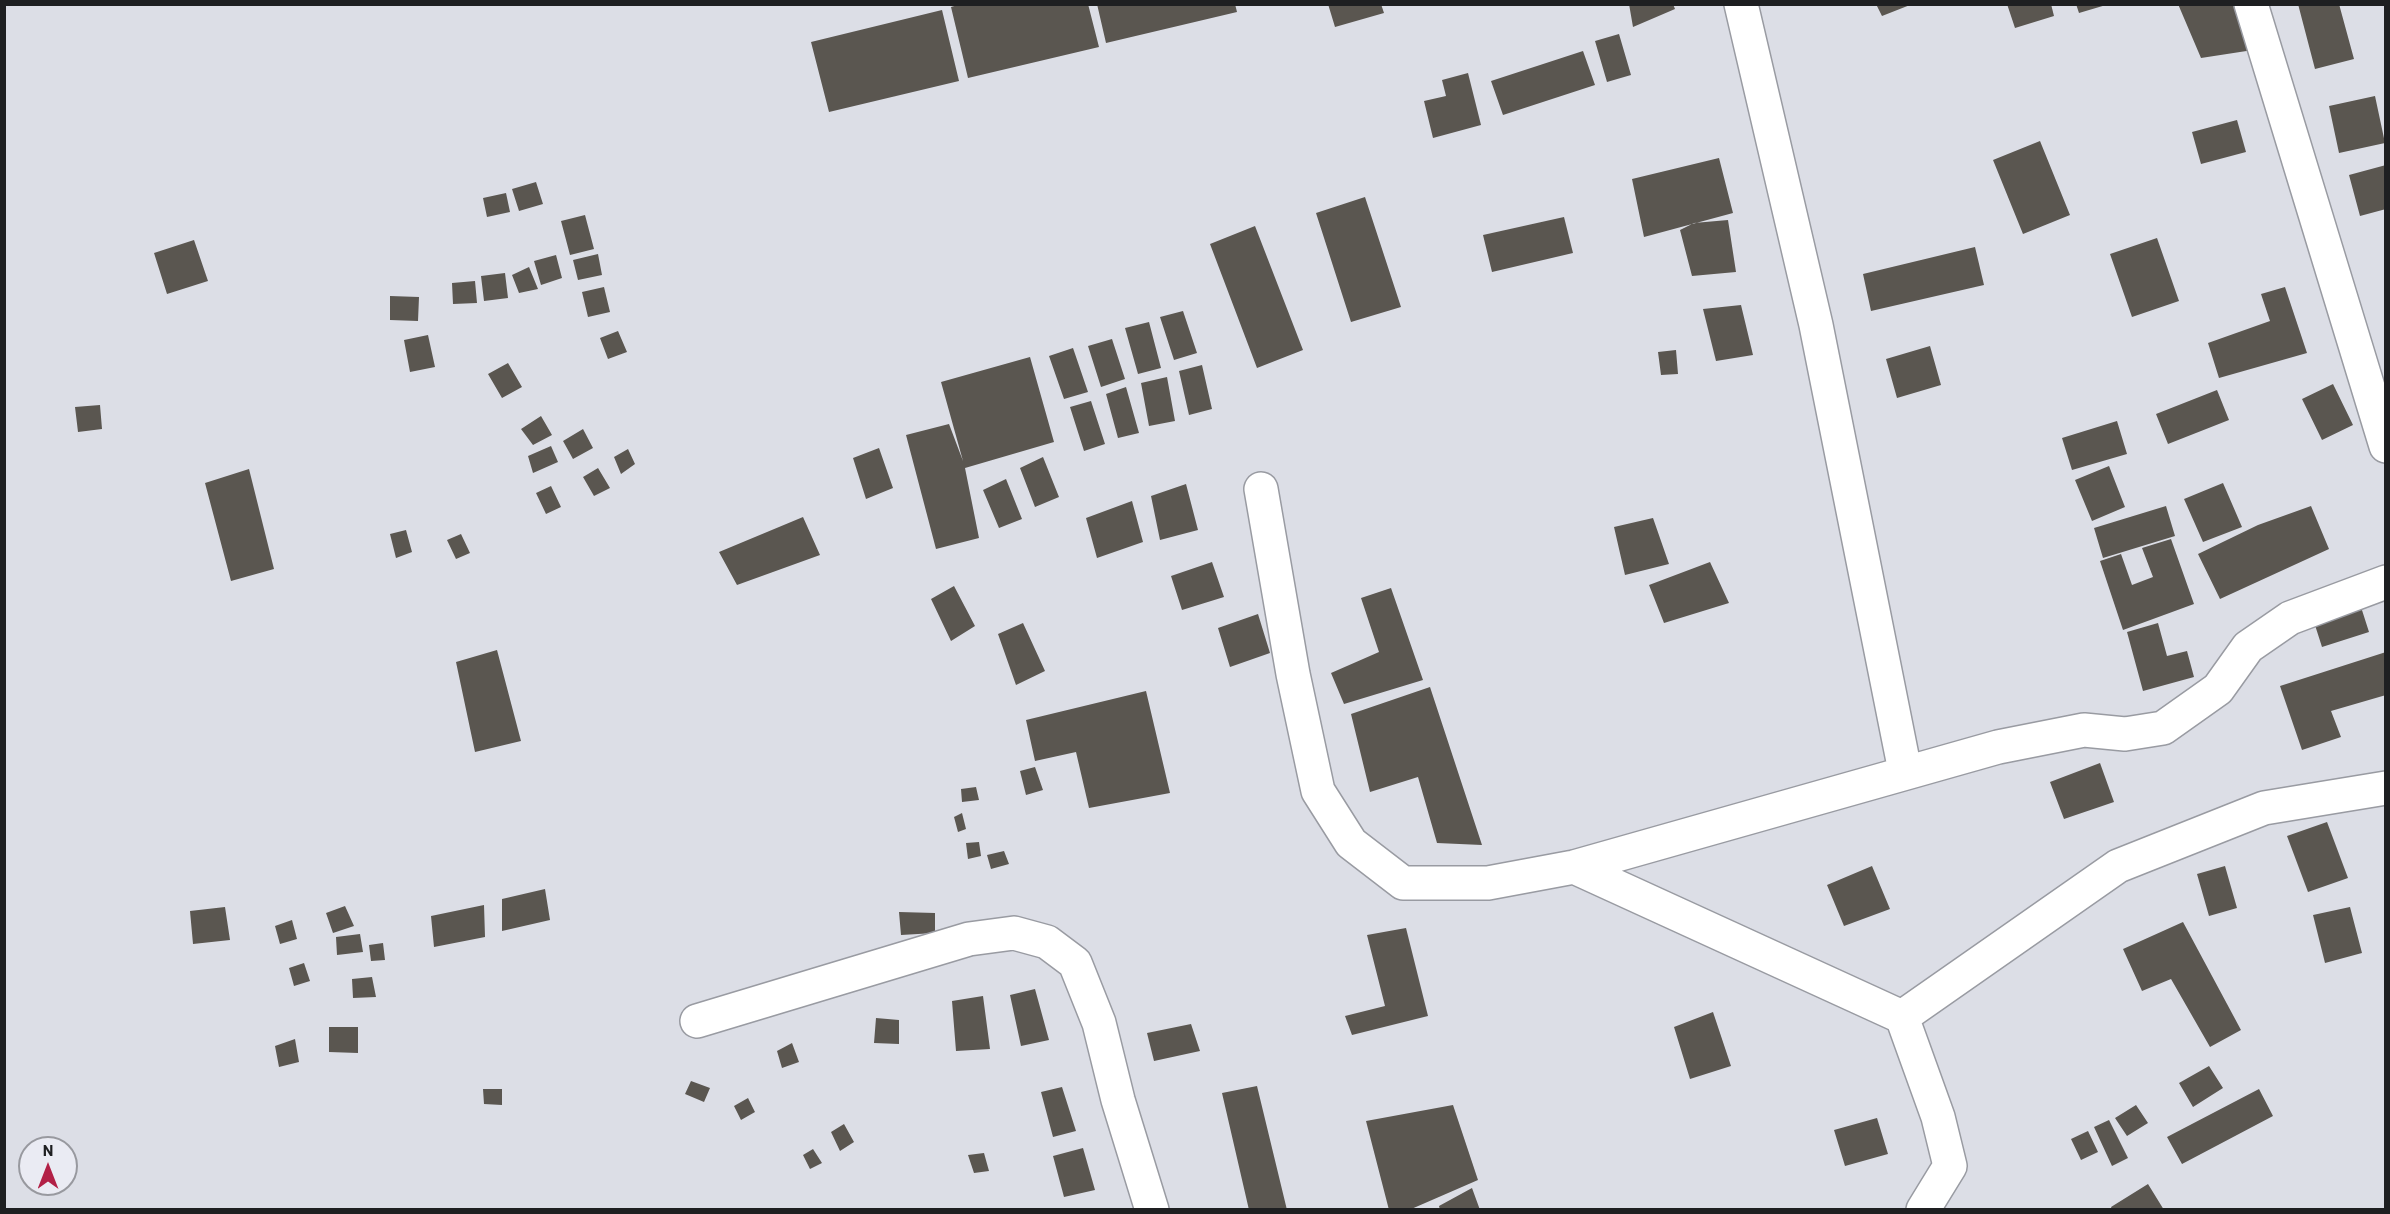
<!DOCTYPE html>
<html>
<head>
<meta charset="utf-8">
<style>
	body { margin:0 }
	#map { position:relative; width:2390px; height:1214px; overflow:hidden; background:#dcdee6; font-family:Barlow,sans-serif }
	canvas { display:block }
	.frame { position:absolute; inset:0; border:6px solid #1e1f21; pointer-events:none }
	.north { position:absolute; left:18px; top:1136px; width:60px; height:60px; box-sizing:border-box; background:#eaebf3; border:2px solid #98999f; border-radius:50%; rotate:0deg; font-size:16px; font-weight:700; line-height:24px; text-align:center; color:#1e1f21 }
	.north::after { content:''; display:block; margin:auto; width:21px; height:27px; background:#b22046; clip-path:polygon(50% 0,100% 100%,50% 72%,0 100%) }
</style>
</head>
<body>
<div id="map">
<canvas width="2390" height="1214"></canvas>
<div class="frame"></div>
<div class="north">N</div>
</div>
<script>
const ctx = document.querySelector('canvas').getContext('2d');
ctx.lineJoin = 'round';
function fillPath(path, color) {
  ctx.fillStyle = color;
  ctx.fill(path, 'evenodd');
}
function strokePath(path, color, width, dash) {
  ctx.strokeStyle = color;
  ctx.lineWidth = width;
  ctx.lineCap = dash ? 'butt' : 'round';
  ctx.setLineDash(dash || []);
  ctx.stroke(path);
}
fillPath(new Path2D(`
	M 961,4 L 1088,4 L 1099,47 L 968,78 L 951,7 Z
	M 1097,4 L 1235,4 L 1237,12 L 1106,43 Z
	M 1328,4 L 1381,4 L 1384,13 L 1335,27 Z
	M 1629,4 L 1673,4 L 1675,9 L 1633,27 Z
	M 1876,4 L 1910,4 L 1910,5 L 1882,16 Z
	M 2007,4 L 2051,4 L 2054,16 L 2015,28 Z
	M 2076,4 L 2106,4 L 2106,5 L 2079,13 Z
	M 2178,4 L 2237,4 L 2253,50 L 2201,58 Z
	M 2298,4 L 2339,4 L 2354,59 L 2315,69 Z
	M 942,10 L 959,81 L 829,112 L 811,42 Z
	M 1619,34 L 1631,75 L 1607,82 L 1595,41 Z
	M 1583,51 L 1595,85 L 1503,115 L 1491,81 Z
	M 1468,73 L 1481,125 L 1433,138 L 1424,101 L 1446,96 L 1442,80 Z
	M 2375,96 L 2385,143 L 2339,153 L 2329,106 Z
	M 2237,120 L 2246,152 L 2201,164 L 2192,132 Z
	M 2040,141 L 2070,215 L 2023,234 L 1993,160 Z
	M 1719,158 L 1733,213 L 1644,237 L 1632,179 Z
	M 2386,165 L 2386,209 L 2360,216 L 2349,175 Z
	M 536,182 L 543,204 L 519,211 L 512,189 Z
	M 506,193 L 510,212 L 487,217 L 483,198 Z
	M 1365,197 L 1401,307 L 1351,322 L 1316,213 Z
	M 585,215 L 594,249 L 570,255 L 561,221 Z
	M 1564,217 L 1573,253 L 1492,272 L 1483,235 Z
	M 1728,220 L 1736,272 L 1692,276 L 1680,230 L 1694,223 Z
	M 1255,226 L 1303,350 L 1257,368 L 1210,244 Z
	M 2157,238 L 2179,301 L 2132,317 L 2110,254 Z
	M 194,240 L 208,281 L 167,294 L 154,253 Z
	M 1975,247 L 1984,285 L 1871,311 L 1863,274 Z
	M 598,254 L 602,275 L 578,280 L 573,260 Z
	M 556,255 L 562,278 L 541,285 L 534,261 Z
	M 529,267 L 538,289 L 519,293 L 512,275 Z
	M 505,273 L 508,298 L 484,301 L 481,276 Z
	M 475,281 L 477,303 L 453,304 L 452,283 Z
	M 604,287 L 610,312 L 588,317 L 582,292 Z
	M 2285,287 L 2307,353 L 2219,378 L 2208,343 L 2270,321 L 2261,294 Z
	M 390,296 L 419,297 L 418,321 L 390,320 Z
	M 1741,305 L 1753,355 L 1716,361 L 1703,309 Z
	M 1183,311 L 1197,353 L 1174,360 L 1160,317 Z
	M 1149,322 L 1161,368 L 1138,374 L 1125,328 Z
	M 618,331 L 627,352 L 608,359 L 600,338 Z
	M 428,335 L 435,367 L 410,372 L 404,340 Z
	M 1112,339 L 1125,379 L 1101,387 L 1088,346 Z
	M 1930,346 L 1941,385 L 1897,398 L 1886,359 Z
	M 1073,348 L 1088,392 L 1064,399 L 1049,356 Z
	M 1676,350 L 1678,374 L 1661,375 L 1658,352 Z
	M 1030,357 L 1054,442 L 965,468 L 979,538 L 936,549 L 906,435 L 949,424 L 963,461 L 941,382 Z
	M 508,363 L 522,387 L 502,398 L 488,374 Z
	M 1202,365 L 1212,409 L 1189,415 L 1179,371 Z
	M 1167,377 L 1175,421 L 1149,426 L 1141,383 Z
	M 2333,384 L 2353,425 L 2322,440 L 2302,399 Z
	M 1126,387 L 1139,433 L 1118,438 L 1106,394 Z
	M 2217,390 L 2229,420 L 2168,444 L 2156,414 Z
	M 1091,401 L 1105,444 L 1084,451 L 1070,407 Z
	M 100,405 L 102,429 L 78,432 L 75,407 Z
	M 541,416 L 552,435 L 533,445 L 521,429 Z
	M 2117,421 L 2127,454 L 2072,470 L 2062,438 Z
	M 583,429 L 593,448 L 573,459 L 563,441 Z
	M 551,446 L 558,462 L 533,473 L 528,456 Z
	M 879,448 L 893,488 L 866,499 L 853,458 Z
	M 628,449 L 635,464 L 621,474 L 614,457 Z
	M 1043,457 L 1059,497 L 1035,507 L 1020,468 Z
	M 2109,466 L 2125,507 L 2092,521 L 2075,480 Z
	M 598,468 L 610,488 L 594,496 L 583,477 Z
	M 249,469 L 274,569 L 231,581 L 205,483 Z
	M 1006,479 L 1022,519 L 999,528 L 983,490 Z
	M 2223,483 L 2242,527 L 2203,542 L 2184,499 Z
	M 1186,484 L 1198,530 L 1160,540 L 1151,496 Z
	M 551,486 L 561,507 L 546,514 L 536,493 Z
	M 1132,501 L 1143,542 L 1097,558 L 1086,518 Z
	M 2166,506 L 2175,536 L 2103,558 L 2094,528 Z
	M 2311,506 L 2329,549 L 2220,599 L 2198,554 L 2258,525 Z
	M 803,517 L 820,555 L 737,585 L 719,552 Z
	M 1653,518 L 1669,564 L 1625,575 L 1614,527 Z
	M 406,530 L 412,552 L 396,558 L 390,534 Z
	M 461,534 L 470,553 L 456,559 L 447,540 Z
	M 2171,539 L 2194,604 L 2123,630 L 2100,561 L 2121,554 L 2132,585 L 2153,577 L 2142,548 Z
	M 1212,562 L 1224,597 L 1182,610 L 1171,576 Z
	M 1710,562 L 1729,603 L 1664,623 L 1649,585 Z
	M 954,586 L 975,626 L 951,641 L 931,599 Z
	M 1391,588 L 1423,680 L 1344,704 L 1331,673 L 1379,652 L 1361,598 Z
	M 2361,607 L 2369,632 L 2322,647 L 2314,622 Z
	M 1258,614 L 1270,653 L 1230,667 L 1218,628 Z
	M 1023,623 L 1045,671 L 1016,685 L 998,634 Z
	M 2158,623 L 2167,656 L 2187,651 L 2194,677 L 2143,691 L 2127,632 Z
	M 497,650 L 521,741 L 475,752 L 456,662 Z
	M 2386,652 L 2386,695 L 2331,711 L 2341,737 L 2302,750 L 2280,686 Z
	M 1430,687 L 1482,845 L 1437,843 L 1418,777 L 1370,792 L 1351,714 Z
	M 1146,691 L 1170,793 L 1089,808 L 1076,752 L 1035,761 L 1026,720 Z
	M 2100,763 L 2114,802 L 2064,819 L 2050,782 Z
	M 1035,767 L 1043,790 L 1026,795 L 1020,771 Z
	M 976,787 L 979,800 L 962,802 L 961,789 Z
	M 962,813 L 966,829 L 958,832 L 954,817 Z
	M 2327,822 L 2348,878 L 2308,892 L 2287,836 Z
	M 979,842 L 981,856 L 968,859 L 966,843 Z
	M 1004,851 L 1009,864 L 991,869 L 987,855 Z
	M 1872,866 L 1890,909 L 1844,926 L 1827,885 Z
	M 2225,866 L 2237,908 L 2209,916 L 2197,874 Z
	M 545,889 L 550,920 L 502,931 L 502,899 Z
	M 484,905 L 485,937 L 434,947 L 431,916 Z
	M 345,906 L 354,926 L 333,933 L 326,913 Z
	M 225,907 L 230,940 L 193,944 L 190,911 Z
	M 2350,907 L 2362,953 L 2325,963 L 2313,915 Z
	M 899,912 L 935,913 L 935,933 L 901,935 Z
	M 292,920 L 297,939 L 280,944 L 275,926 Z
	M 2183,922 L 2241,1030 L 2210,1047 L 2171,979 L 2142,991 L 2123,949 Z
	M 1406,928 L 1428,1016 L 1352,1035 L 1345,1016 L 1385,1006 L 1367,935 Z
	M 360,934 L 363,952 L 337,955 L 336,937 Z
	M 383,943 L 385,960 L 371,961 L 369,945 Z
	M 304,963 L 310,981 L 294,986 L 289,968 Z
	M 372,977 L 376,997 L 353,998 L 352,979 Z
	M 1035,989 L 1049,1040 L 1021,1046 L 1010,995 Z
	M 983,996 L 990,1049 L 956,1051 L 952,1001 Z
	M 1713,1012 L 1731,1066 L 1690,1079 L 1674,1027 Z
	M 876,1018 L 899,1020 L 899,1044 L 874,1043 Z
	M 1191,1024 L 1200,1051 L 1154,1061 L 1147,1033 Z
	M 329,1027 L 358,1027 L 358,1053 L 329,1052 Z
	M 295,1039 L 299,1062 L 279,1067 L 275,1046 Z
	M 792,1043 L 799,1062 L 782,1068 L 777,1051 Z
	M 2209,1066 L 2223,1088 L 2193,1107 L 2179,1083 Z
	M 691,1081 L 710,1088 L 704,1102 L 685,1094 Z
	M 1257,1086 L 1287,1210 L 1249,1210 L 1222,1093 Z
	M 1062,1087 L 1076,1131 L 1053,1137 L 1041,1092 Z
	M 483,1089 L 502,1089 L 502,1105 L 484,1104 Z
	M 2259,1089 L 2273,1116 L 2182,1164 L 2167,1137 Z
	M 748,1098 L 755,1112 L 741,1120 L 734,1106 Z
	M 1453,1105 L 1478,1180 L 1409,1210 L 1389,1210 L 1366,1121 Z
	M 2136,1105 L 2148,1123 L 2127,1136 L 2115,1118 Z
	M 1877,1118 L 1888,1154 L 1845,1166 L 1834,1130 Z
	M 2109,1120 L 2128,1158 L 2112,1166 L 2094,1127 Z
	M 844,1124 L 854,1142 L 840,1151 L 831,1132 Z
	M 2088,1131 L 2098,1152 L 2081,1160 L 2071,1139 Z
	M 1083,1148 L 1095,1190 L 1064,1197 L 1053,1156 Z
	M 813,1149 L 822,1163 L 810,1169 L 803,1155 Z
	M 984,1153 L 989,1171 L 974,1173 L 968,1155 Z
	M 2148,1184 L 2164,1210 L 2112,1210 L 2111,1207 Z
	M 1472,1188 L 1480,1210 L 1440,1210 L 1439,1206 Z`), '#5a5650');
const street = new Path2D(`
	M 1741,4 L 1816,325 L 1905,771
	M 2251,4 L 2386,446
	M 1261,489 L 1293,674 L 1318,791 L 1351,843 L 1403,883 L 1488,883 L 1574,867 L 1998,747 L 2084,730 L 2125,734 L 2163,728 L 2218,689 L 2248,647 L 2290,618 L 2386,582
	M 1574,867 L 1902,1017 L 1938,1117 L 1950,1166 L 1923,1210
	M 1902,1017 L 2118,866 L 2264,808 L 2386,788
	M 697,1021 L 969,939 L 1014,933 L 1047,942 L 1075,963 L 1099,1023 L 1118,1100 L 1152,1210`);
strokePath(street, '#999ba2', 36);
strokePath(street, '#fff', 33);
</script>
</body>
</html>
